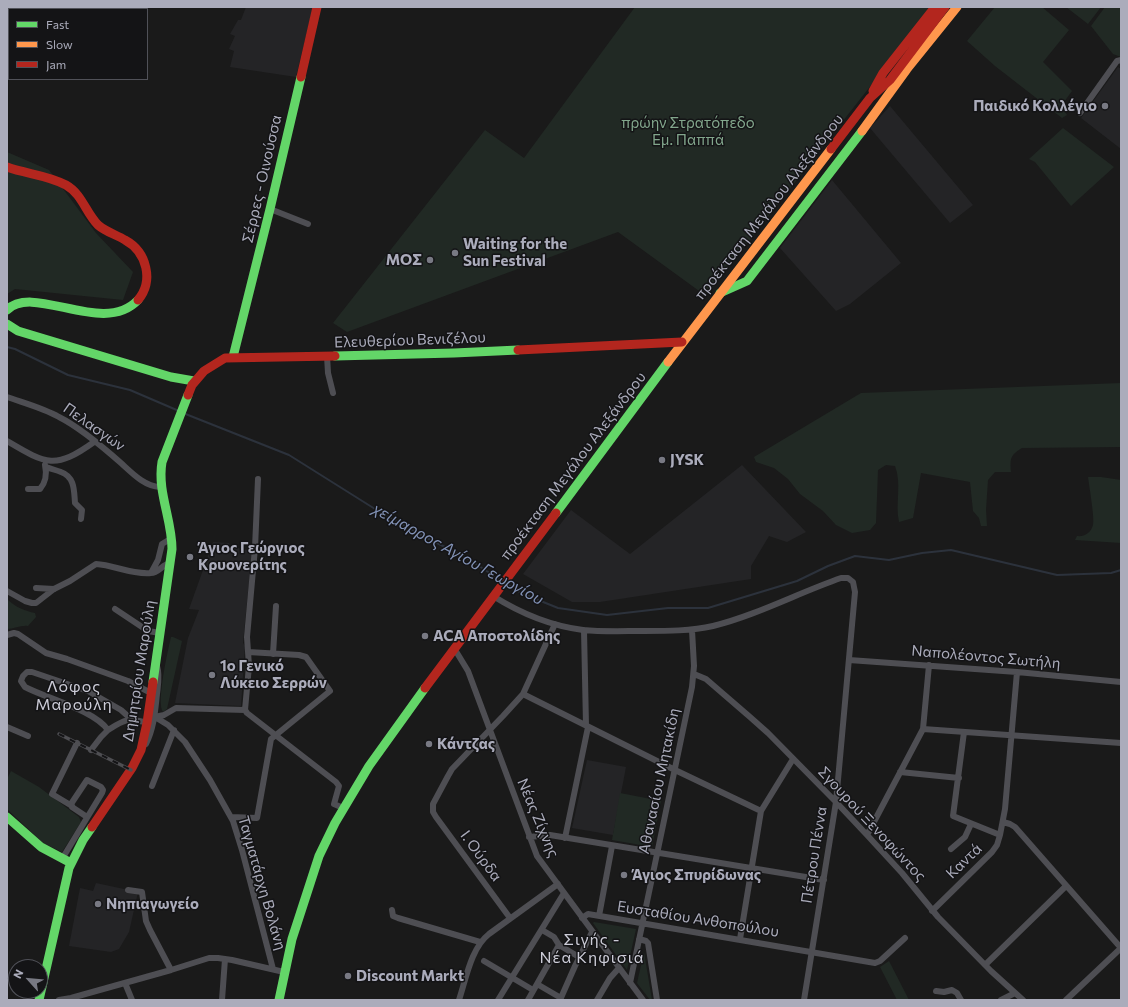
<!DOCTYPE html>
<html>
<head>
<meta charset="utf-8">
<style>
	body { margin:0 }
	#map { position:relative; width:1128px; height:1007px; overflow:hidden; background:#1a1a1a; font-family:Commissioner,sans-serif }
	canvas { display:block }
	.frame { position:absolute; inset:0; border:8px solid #abacbb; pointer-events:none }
	.legend { position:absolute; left:8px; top:8px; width:140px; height:72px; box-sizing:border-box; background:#141416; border:1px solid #505158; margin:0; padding:5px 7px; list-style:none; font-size:12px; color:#abacbb }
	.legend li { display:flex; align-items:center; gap:8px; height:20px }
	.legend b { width:20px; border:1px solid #505158 }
	.north { position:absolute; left:8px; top:959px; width:40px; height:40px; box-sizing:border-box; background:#141416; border:1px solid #505158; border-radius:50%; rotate:297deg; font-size:11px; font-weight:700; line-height:16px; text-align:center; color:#abacbb }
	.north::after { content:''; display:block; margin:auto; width:14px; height:18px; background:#787983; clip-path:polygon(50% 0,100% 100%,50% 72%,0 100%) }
</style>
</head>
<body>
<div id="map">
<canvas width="1128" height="1007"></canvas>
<div class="frame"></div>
<ul class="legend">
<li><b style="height:5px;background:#63d668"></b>Fast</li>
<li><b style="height:5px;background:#ff974d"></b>Slow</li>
<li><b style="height:5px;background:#b3261e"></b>Jam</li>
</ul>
<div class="north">N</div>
</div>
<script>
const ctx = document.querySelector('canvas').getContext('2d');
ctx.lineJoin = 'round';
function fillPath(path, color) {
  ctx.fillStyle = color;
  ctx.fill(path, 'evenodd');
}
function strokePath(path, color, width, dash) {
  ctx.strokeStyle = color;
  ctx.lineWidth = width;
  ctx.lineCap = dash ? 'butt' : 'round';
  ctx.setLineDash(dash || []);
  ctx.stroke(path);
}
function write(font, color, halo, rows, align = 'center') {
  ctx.font = font + ' Commissioner,sans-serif';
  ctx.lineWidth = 3;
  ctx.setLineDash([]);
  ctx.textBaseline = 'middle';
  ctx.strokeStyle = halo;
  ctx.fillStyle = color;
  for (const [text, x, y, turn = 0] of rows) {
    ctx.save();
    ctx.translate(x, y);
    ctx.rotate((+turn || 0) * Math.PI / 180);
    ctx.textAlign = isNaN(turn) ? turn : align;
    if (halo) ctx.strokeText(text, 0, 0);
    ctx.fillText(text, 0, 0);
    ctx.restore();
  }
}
fillPath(new Path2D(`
	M 246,7 L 313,7 L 296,77 L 230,67 L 234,51 L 229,49 L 235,36 L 230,34 L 238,20 L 241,20 Z
	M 1118,67 L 1121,69 L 1121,149 L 1081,118 Z
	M 890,106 L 973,205 L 950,223 L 870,128 Z
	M 832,180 L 901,263 L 850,304 L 836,311 L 780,248 Z
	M 742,465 L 806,532 L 787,542 L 769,536 L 751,566 L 751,579 L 600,602 L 572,602 L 523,574 L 571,510 L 630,554 Z
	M 213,542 L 229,543 L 230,546 L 252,551 L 243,643 L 245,646 L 241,706 L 175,703 L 188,638 L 199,610 L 189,609 Z
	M 587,760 L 626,767 L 613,835 L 572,828 Z
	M 96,883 L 138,892 L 129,932 L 119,949 L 111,952 L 69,946 L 80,888 L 93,891 Z`), '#242426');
fillPath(new Path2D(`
	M 635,7 L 934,7 C 856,102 782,200 706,296 L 618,232 L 347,332 L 333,323 L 485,130 L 524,158 Z
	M 995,7 L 1042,7 L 1069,30 L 1043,62 L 1072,91 L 1061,106 L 1067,115 L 1062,118 L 995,66 L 967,41 Z
	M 1066,7 L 1101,7 L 1088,24 Z
	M 1105,7 L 1121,7 L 1121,57 L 1113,54 L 1091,26 Z
	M 1063,128 L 1114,167 L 1071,206 L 1035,162 L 1029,159 Z
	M 7,152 L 49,170 L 96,233 L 133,272 L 123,300 L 15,289 L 7,294 Z
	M 1121,383 L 1121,447 L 1022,448 C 1010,455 1010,459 1011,472 L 995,472 L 988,480 L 986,510 L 987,526 L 981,526 L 979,518 L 973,511 L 970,482 L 921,473 L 913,518 L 899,522 C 895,503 902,484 895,466 L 886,465 L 878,470 L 876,523 L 870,530 L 852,533 L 836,525 L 823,511 L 800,494 L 788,479 L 774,468 L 756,462 L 754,457 L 861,393 Z
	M 1088,477 L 1101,477 L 1121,480 L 1121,543 L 1075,540 L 1077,536 C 1084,537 1091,533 1093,525 C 1095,519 1089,485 1088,477 Z
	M 7,599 C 15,607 25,611 35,613 L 36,617 L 28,626 C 21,625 14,629 7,629 Z
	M 171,637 L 173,637 L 182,641 L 167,709 L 163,712 C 156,703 168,650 171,637 Z
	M 11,771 L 39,787 L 79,817 L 81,822 L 62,852 L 43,843 L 7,809 L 7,779 Z
	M 620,793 L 661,801 L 652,847 L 612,840 Z
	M 594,922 L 636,929 L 627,970 L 593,923 Z
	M 644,952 L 652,1000 L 650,1000 L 637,983 Z
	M 889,961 L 909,1000 L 897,1000 L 880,967 Z`), '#212924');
strokePath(new Path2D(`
	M 7,347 L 15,349 L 68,375 L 130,390 L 179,411
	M 183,413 L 289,455 L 375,509 L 423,536 L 465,557 L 502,581
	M 506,583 L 521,593 L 558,608 L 607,615 L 668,608 L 708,608 L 797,581 L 828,566 L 855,556 L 889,560 L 922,553 L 951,550 L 1057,575 L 1111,573 L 1121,570`), '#2c323c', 2);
strokePath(new Path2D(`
	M 1080,113 L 1117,61 L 1121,60
	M 270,209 L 308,224
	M 327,356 L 328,373 L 333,393
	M 7,397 C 24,403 43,408 59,417 C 79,427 104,448 121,463 C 132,473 144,486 160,487
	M 7,441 C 46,464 55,470 94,442
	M 46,467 C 51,469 56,470 61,472 C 75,477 74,491 75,503 L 82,510 L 81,519
	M 28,489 L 40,489 C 46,482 47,474 45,465
	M 151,573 C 159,573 162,564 171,563
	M 36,588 L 54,589
	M 7,591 L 25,601 L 32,603 L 36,603 L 54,589 L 70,581 L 96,564 C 114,565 132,575 151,573 L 158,560 L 162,544 L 172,538
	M 493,596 C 520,613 552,626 583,630 C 603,632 624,631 644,631 C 667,631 691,631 713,626 C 757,615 798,593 841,578 L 848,578 L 853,582 L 855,592 L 836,802 L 804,1000
	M 115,609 L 148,631 L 160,633
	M 584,630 L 586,725
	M 7,635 L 14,633 L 18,634 L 46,653 L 67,659 L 128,681 L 151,693
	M 454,648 L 468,671 L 537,856 L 643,1000
	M 273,654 L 276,606
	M 849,660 L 1017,672 L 1121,682
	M 694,674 L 706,679 L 750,717 L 768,733 L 836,802 L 867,835 L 902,873 L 938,917 L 991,971 L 1023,1000
	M 523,694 L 675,770 L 761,811
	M 245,710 L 249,666 L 247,637 L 255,548 L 258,479
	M 155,717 L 168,725 L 185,742 L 210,780 L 233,821 L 242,850 L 273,969
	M 155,717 L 164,715 L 176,708 L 245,710 L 247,713 L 336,782 L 339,786 L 334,804 L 343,808
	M 131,719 L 121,710 L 88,691 L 32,672 L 27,672 L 23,676 L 21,681 L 25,687 C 48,699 94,710 108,730 C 124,720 128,717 147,723
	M 7,727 L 28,736
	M 923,729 L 1121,743
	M 964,732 L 953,816 L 1000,835
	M 146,744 C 154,728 155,712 157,694 C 158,685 160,675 157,666
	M 91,750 L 101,737 L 108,730
	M 900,772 L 959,778
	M 152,786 L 174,730
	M 72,806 L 52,794 L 77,743
	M 231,817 L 257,818 L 271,739 L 330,691 L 306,657 L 299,655 L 248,652
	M 1003,822 L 1010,824 L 1015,827 L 1121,948
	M 867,835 L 923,729 L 929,665
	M 529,837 L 550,835 L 824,880
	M 565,838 L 588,727
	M 951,849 L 965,837 L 971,824
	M 62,859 L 102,793 L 103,790 L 101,787 L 87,780 L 71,804 L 72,807 L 87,817
	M 128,890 L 142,892 L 146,921 L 150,930 L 171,970
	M 392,910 L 393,916 L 398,918 L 480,942
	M 932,911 L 992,852 L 997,845 L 1000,835 L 1005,809 L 1017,672
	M 599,916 L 612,846
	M 510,918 L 436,817 L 433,812 L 433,804 L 448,776 L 452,769 L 503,716 L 523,694 L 555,624
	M 582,918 L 588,914 L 875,963 L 880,961 L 905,938
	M 542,930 L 554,937 L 559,945 L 579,957
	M 639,939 L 646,941 L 648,943 L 657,1000
	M 740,939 L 761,811 L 793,759
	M 484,961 L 533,990
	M 985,965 L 1066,886
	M 125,983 L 132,1000
	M 630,983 L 692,687 L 694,666 L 692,630
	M 537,984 L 561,998
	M 936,991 L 944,992 L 952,990 L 957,993 L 961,1000
	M 59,1000 L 71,998 L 171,970 L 209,958 L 218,958 L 232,960 L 284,972
	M 222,1000 L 225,959
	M 459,1000 C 466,979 471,948 489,934 L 558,884
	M 498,1000 L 564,893
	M 528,1000 L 559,945
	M 560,1000 L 575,966 L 592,932
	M 597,1000 L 610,978 L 619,968
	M 1001,1000 L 1015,993
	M 1066,1000 L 1121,948`), '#4e4e53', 6);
strokePath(new Path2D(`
	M 50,7 L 50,9
	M 720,293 L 747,281 L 862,131
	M 7,310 C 34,283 103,337 138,300
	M 7,324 L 18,331 L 171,377 L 194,381
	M 335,356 L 454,353 L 518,350
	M 233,357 L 270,209 L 301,77
	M 556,513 L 668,362
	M 153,682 L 172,549 C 172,519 157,492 162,462 L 188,395
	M 7,817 L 41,847 L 71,863
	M 39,1000 L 69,868 L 83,840 L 92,827
	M 279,1000 L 292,939 L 319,856 L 335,823 L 369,766 L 425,688`), '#63d668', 9);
strokePath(new Path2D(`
	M 7,30 L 9,30
	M 862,131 L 907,69 L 957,7
	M 668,362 L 831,149`), '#ff974d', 9);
strokePath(new Path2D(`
	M 301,77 L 317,7
	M 873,91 L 883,73 L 935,7
	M 831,149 L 870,98 L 890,80 L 945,7
	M 7,167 C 26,174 48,175 66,185 C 82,194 86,213 98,225 C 106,232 117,235 125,240 C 147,252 154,281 138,300
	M 518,350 L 682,342
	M 188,395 L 192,385 L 204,371 L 225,358 L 335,356
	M 425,688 L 556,513
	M 92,827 L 132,768 L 141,750 L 147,723 L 153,682`), '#b3261e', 9);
const rail = new Path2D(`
	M 59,734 L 131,770`);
strokePath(rail, '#4e4e52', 3.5);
strokePath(rail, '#141416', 2, [6]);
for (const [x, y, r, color] of [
	[1105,106,4,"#787983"],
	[455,253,4,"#787983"],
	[430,260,4,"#787983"],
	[662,460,4,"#787983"],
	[190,557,4,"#787983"],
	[425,636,4,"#787983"],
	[212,675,4,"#787983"],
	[429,744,4,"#787983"],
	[624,875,4,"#787983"],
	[98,904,4,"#787983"],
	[348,976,4,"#787983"]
]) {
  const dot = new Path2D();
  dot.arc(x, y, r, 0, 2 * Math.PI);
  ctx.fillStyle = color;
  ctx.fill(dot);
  strokePath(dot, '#141416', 1.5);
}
write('bold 15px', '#abacbb', '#141416', [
	["Παιδικό Κολλέγιο",1097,106,"right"],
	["Waiting for the",463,244],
	["Sun Festival",463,261],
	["ΜΟΣ",422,260,"right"],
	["JYSK",670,460],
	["Άγιος Γεώργιος",198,548],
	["Κρυονερίτης",198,565],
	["ACA Αποστολίδης",433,636],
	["1ο Γενικό",220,666],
	["Λύκειο Σερρών",220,683],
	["Κάντζας",437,744],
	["Άγιος Σπυρίδωνας",632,875],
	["Νηπιαγωγείο",106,904],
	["Discount Markt",356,976]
], 'left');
write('15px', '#82a68c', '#141416', [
	["πρώην Στρατόπεδο",688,123],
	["Εμ. Παππά",688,140]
]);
write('15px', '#abacbb', '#141416', [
	["Σέρρες - Οινούσσα",262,179,-77],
	["προέκταση Μεγάλου Αλεξάνδρου",769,207,-52],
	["Ελευθερίου Βενιζέλου",410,340,-2],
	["Πελασγών",94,427,35],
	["προέκταση Μεγάλου Αλεξάνδρου",573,466,-53],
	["Ναπολέοντος Σωτήλη",986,657,5],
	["Δημητρίου Μαρούλη",139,671,-81],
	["Αθανασίου Μητακίδη",659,781,-78],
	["Νέας Ζίχνης",538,818,67],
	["Σγουρού Ξενοφώντος",872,824,47],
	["Πέτρου Πέννα",814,855,-81],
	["Ι. Ούρδα",481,856,54],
	["Καντά",964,861,-44],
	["Ταγματάρχη Βολάνη",262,883,74],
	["Ευσταθίου Ανθοπούλου",698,919,9]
]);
write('italic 16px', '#8292b6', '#141416', [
	["χείμαρρος Αγίου Γεωργίου",458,554,29]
]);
ctx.letterSpacing = '1px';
write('16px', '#ccccd7', '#141416', [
	["Λόφος",74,687],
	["Μαρούλη",74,705],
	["Σιγής -",592,940],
	["Νέα Κηφισιά",592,958]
]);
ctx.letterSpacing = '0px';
</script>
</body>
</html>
